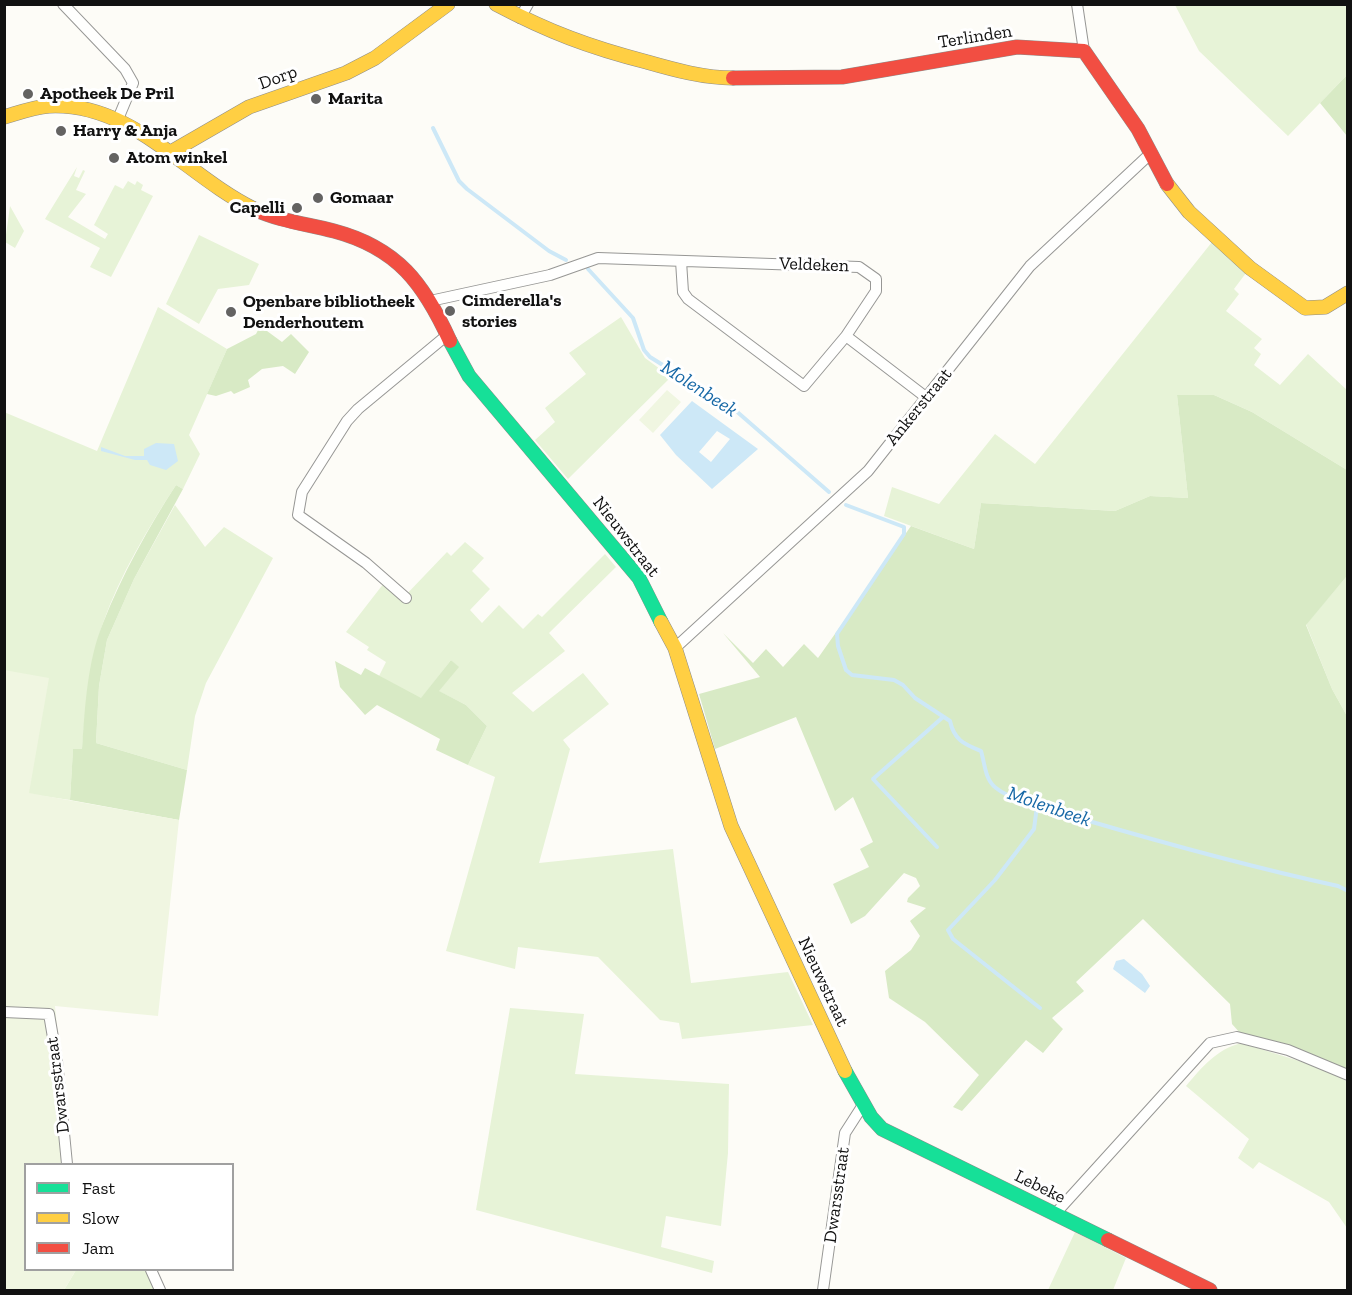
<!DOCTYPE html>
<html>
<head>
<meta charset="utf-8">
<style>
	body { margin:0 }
	#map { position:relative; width:1352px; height:1295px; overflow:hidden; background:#fdfcf7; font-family:"Zilla Slab",serif }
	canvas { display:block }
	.frame { position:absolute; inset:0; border:6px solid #111; pointer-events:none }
	.legend { position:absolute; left:24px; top:1163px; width:210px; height:108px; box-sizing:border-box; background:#fff; border:2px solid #a0a0a0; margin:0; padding:8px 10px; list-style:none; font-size:18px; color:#111 }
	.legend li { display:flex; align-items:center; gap:12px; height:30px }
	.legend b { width:30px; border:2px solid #a0a0a0 }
</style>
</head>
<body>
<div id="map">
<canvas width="1352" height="1295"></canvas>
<div class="frame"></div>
<ul class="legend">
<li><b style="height:8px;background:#16e098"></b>Fast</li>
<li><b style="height:8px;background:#ffcf43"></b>Slow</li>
<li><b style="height:8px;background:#f24e42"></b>Jam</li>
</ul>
</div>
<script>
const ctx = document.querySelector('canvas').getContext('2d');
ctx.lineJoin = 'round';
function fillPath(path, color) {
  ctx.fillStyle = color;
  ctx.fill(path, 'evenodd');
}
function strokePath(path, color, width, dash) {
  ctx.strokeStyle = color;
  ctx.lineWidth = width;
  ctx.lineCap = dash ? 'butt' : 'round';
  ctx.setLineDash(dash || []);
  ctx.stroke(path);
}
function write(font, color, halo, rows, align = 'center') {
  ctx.font = font + ' "Zilla Slab",serif';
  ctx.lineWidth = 6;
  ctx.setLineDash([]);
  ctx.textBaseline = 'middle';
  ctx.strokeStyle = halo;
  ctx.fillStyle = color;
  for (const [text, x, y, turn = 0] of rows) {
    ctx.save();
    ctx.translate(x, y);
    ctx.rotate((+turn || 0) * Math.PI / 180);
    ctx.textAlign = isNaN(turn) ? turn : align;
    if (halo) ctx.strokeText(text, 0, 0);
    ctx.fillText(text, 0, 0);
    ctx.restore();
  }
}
fillPath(new Path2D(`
	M 1175,5 L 1347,5 L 1347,75 L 1288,136 L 1199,51 Z
	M 77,167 L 74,176 L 79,178 L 83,170 L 85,171 L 76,190 L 86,194 L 68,217 L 105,239 L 108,234 L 94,225 L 115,185 L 123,189 L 128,181 L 135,185 L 137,181 L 143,185 L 141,190 L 153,196 L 111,277 L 90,267 L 100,248 L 45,219 Z
	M 10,206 L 24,231 L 15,248 L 5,242 Z
	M 199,235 L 259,264 L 249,285 L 218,289 L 199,324 L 166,304 Z
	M 1212,242 L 1246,273 L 1234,289 L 1239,294 L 1226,311 L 1262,339 L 1254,348 L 1261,354 L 1254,365 L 1280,385 L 1308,354 L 1347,390 L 1347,470 L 1252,412 L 1214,395 L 1177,395 L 1188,498 L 1150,496 L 1115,511 L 981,503 L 974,549 L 884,516 L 892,487 L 939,504 L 995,434 L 1035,464 Z
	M 158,307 L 227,349 L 189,435 L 200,454 L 183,489 L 176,485 C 148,528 120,575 103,623 C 90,659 85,711 82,750 L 73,750 L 70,800 L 29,794 L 4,920 L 4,412 L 97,451 Z
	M 621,317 L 645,358 L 671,377 L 568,479 L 535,440 L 555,422 L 545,408 L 586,374 L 569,353 Z
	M 175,505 L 205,547 L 224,527 L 273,558 L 206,683 L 195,716 L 187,770 L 96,743 L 99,686 L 107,640 L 134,579 Z
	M 465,542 L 484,558 L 472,571 L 490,589 L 470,610 L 482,623 L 499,605 L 523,629 L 538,614 L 542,617 L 605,554 L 616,567 L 549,633 L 565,651 L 512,693 L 533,712 L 583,673 L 609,704 L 563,740 L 570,749 L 539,863 L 673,849 L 691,983 L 788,972 L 813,1025 L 682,1039 L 679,1023 L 660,1020 L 598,957 L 518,947 L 515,969 L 446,951 L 495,777 L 468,765 L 487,726 L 466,705 L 438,691 L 458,667 L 451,660 L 421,699 L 379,676 L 386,662 L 367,650 L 369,647 L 346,632 L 384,583 L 402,599 L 447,552 L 451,556 Z
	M 1347,576 L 1347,716 L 1332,689 L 1306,624 Z
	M 510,1008 L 584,1014 L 575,1074 L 729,1084 L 728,1153 L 721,1226 L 666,1216 L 661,1247 L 714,1261 L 712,1273 L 476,1210 Z
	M 1241,1043 L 1332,1071 L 1347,1082 L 1347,1228 L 1329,1202 L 1259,1162 L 1253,1169 L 1238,1158 L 1249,1139 L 1186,1086 C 1203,1066 1216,1050 1241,1043 Z
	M 1075,1232 L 1126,1258 L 1113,1290 L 1048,1290 Z
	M 76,1270 L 149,1270 L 157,1290 L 64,1290 Z`), '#e7f3d7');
fillPath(new Path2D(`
	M 1347,75 L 1347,136 L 1320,103 Z
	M 264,318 L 270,321 L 267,331 L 282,342 L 291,334 L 309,352 L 295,374 L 283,366 L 262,369 L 248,380 L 250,387 L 234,394 L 231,391 L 216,396 L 207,394 L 227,349 L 256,334 Z
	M 1177,395 L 1214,395 L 1252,412 L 1347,470 L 1347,576 L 1306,625 L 1332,689 L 1347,716 L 1347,1070 L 1292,1048 L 1240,1033 L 1232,1024 L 1230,1004 L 1143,919 L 1076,982 L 1084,991 L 1052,1018 L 1063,1029 L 1043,1053 L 1026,1040 L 962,1111 L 953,1107 L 979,1075 L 925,1022 L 889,998 L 885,971 L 911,950 L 920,936 L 910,921 L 926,908 L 907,902 L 908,898 L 920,886 L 916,878 L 904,873 L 865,916 L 851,924 L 833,884 L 869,867 L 860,849 L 873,842 L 853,797 L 835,811 L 796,717 L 715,749 L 699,694 L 760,677 L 723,633 L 753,663 L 766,649 L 783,667 L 804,644 L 818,658 L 911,526 L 974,549 L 981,503 L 1115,511 L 1150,496 L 1188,498 Z
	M 176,485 L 183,489 L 134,579 L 107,640 L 99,686 L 96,743 L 187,770 L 179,820 L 70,800 L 73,749 L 82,749 C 85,708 87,662 103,623 C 122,575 148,528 176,485 Z
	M 451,660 L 459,667 L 439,691 L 466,705 L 487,726 L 468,765 L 436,750 L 440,739 L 377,705 L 365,715 L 340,687 L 335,661 L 361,675 L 365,668 L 421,698 Z`), '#d8eac5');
fillPath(new Path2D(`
	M 667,390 L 681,402 L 653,433 L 639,420 Z
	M 4,670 L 49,678 L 29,793 L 179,820 L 158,1016 L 55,1006 L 71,1164 L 26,1164 L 26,1270 L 76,1270 L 64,1290 L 5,1290 Z`), '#f0f6e1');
fillPath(new Path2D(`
	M 692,401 L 758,449 L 712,489 L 676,455 L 660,435 ZM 717,431 L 730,439 L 711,462 L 699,452 Z
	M 156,443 L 174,444 L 178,461 L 166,470 L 150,465 L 147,460 L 135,460 L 101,451 L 101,447 L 125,456 L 144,456 L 144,449 Z
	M 1124,959 L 1142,974 L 1150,986 L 1145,993 L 1113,969 L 1116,961 Z`), '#cde8f7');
strokePath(new Path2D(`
	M 433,128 L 459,181 L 467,189 L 549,251 L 566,260
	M 588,269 L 633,318 L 644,350 L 650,357 L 735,410 L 829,492
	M 846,505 L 904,527 L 904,534 L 837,634 L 838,646 L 846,670 L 852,675 L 894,680 L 903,685 L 915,698 L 950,721 C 954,740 964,744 981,751 C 985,764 985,780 996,788 C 1013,802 1059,812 1082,819 C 1167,844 1251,867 1338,886 L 1348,891
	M 1037,806 L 1034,829 L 995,880 L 948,930 L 953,939 L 1040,1008
	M 937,847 L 873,779 L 943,717`), '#cde8f7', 4);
const street = new Path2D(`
	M 63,4 L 125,69 L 133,83 L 118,119
	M 1077,4 L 1084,51
	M 520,18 L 528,4
	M 681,261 L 683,292 L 688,299 L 804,386 L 846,336
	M 430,301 L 550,275 L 598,258 L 859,267 L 876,279 L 876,291 L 846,336 L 927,398
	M 406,598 L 366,563 L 298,515 L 302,492 L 347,421 L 358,409 L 446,336
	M 675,648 L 868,471 L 1030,266 L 1150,154
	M 4,1012 L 49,1014 L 57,1061 L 67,1164
	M 1055,1214 L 1210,1043 L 1237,1037 L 1288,1050 L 1348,1075
	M 151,1270 L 160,1290
	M 823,1290 L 845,1133 L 863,1105`);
const fast = new Path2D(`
	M 450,341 L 469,376 L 639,578 L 661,622
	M 845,1071 L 871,1117 L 882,1129 L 1108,1240`);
const slow = new Path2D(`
	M 496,4 C 549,32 589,47 647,62 C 675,70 704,78 733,78
	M 4,117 C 18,113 34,107 49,106 C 132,102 185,175 254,209
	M 171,152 L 249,107 L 346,73 L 375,58 L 448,4
	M 1167,184 L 1189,212 L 1250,268 L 1305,308 L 1325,307 L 1348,293
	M 661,622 L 675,648 L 731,826 L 845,1071`);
const jam = new Path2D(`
	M 733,78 L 842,77 L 1017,47 L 1084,51 L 1138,129 L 1167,184
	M 254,209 C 279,221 308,224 334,231 C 398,248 424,284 450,341
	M 1108,1240 L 1210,1290`);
strokePath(street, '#979795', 12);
strokePath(fast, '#8e8d8b', 15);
strokePath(slow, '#8e8d8b', 15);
strokePath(jam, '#8e8d8b', 15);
strokePath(street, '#fffffe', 10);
strokePath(fast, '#16e098', 14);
strokePath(slow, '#ffcf43', 14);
strokePath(jam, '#f24e42', 14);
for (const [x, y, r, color] of [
	[28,94,6,"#646362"],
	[316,99,6,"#646362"],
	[61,131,6,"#646362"],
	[114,158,6,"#646362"],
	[318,198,6,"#646362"],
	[297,208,6,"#646362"],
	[450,311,6,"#646362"],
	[231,312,6,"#646362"]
]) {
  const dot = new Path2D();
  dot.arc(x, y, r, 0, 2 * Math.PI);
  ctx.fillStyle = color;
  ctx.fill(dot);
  strokePath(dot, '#fff', 2);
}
write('18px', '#111', '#fff', [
	["Terlinden",975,37,-9],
	["Dorp",278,78,-20],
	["Veldeken",814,265,2],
	["Ankerstraat",919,407,-51],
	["Nieuwstraat",626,537,52],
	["Nieuwstraat",823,982,65],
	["Dwarsstraat",58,1085,-97],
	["Lebeke",1040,1187,26],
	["Dwarsstraat",837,1195,-82]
]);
write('bold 18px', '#111', '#fff', [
	["Apotheek De Pril",40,94],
	["Marita",328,99],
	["Harry & Anja",73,131],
	["Atom winkel",126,158],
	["Gomaar",330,198],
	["Capelli",285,208,"right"],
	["Cimderella's",462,301],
	["stories",462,322],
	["Openbare bibliotheek",243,302],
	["Denderhoutem",243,323]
], 'left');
write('italic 20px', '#1768a6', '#fff', [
	["Molenbeek",699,389,33],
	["Molenbeek",1049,807,19]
]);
</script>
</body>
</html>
